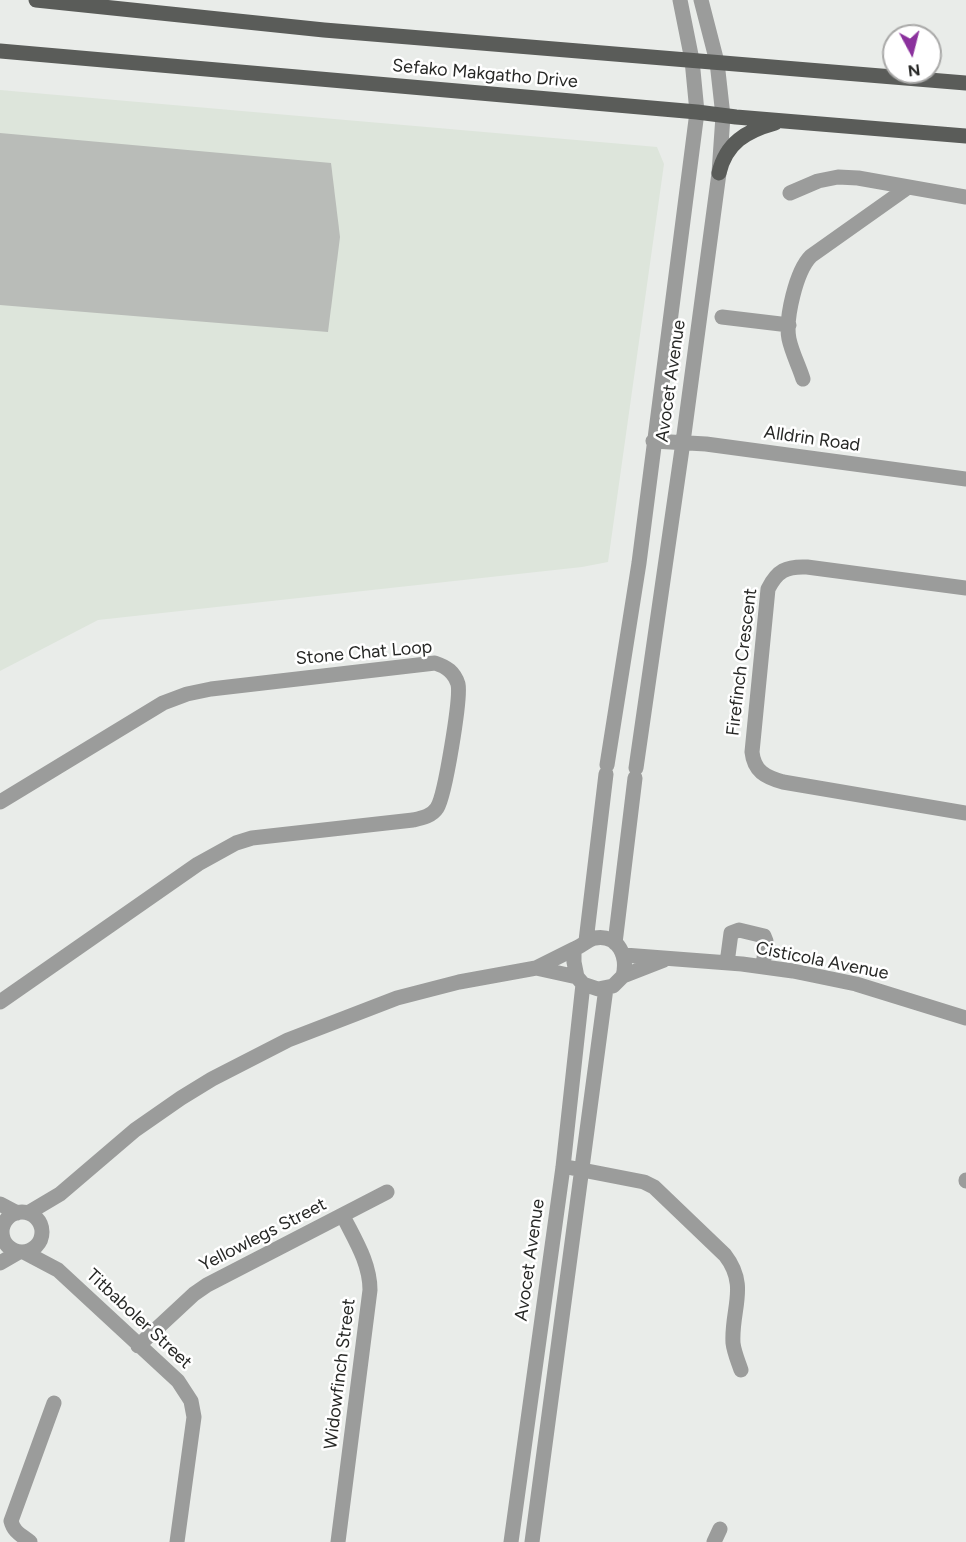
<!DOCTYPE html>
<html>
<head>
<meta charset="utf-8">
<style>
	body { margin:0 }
	#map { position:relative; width:966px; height:1542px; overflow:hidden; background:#e9ece9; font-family:Figtree,sans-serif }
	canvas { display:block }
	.north { position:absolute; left:882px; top:24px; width:60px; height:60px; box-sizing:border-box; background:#fff; border:2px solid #a9a9a8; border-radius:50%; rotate:173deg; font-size:16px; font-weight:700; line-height:24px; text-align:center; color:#272826 }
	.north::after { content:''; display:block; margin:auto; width:21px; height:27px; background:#8b319d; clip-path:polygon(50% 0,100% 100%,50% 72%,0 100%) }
</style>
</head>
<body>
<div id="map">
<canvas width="966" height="1542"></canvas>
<div class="north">N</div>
</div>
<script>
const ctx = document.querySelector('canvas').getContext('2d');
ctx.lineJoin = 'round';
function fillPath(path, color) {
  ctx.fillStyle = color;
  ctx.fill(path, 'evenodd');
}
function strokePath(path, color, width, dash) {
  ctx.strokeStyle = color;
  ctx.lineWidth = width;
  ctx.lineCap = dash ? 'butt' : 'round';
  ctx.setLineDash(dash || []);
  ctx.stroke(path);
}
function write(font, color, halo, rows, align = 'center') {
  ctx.font = font + ' Figtree,sans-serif';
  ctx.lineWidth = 5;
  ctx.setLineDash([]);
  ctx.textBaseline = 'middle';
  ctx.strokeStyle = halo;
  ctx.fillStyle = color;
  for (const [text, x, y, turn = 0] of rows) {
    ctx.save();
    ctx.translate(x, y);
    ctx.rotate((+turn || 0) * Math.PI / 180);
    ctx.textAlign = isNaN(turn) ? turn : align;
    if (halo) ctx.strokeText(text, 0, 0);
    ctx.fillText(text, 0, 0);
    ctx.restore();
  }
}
fillPath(new Path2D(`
	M 0,90 L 657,147 L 664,164 L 608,562 L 582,567 L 98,620 L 0,671 Z`), '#dde5db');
fillPath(new Path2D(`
	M 0,133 L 331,163 L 340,237 L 328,332 L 0,305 Z`), '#b9bcb8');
strokePath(new Path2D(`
	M 790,193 L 818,181 L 838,177 L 858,178 L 966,197
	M 722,317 L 789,325
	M 803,379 C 799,366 792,353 789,339 C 785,319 796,271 811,256 L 907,188
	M 653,441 L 706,444 L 966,479
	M 966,588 L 807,567 C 786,566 777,571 768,589 L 752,752 C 754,771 765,777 783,782 L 966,813
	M 607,765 L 639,563 L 697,112 L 692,60 L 680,0
	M 636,768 L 683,442 L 719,173 L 723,116 L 717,62 L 701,0
	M 0,802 L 163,703 L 187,694 L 211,689 L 435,663 C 447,667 454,672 458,684 C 461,698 445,796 437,808 C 432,816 422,818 413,820 L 252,838 L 236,843 L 198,864 L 0,1002
	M 586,941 L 606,774
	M 615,943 L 635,778
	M 624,955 L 742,964 L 793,971 L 856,984 L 966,1018
	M 727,963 L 731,933 L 739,930 L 764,936 L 766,941 L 763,967
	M 536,968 L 577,977
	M 623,976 C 628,957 619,934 595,938 C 587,940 582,946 574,949 L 574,962 L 577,977 L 583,984 L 598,989 L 613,986 L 623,976 L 664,960
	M 572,1168 L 644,1182 L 654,1187 L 725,1255 C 749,1286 731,1309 733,1343 C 734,1352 738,1361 741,1370
	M 966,1181 L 966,1180
	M 0,1204 L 17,1213
	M2 1232a20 20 0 1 1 40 0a20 20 0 1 1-40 0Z
	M 28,1213 L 60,1194 L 135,1130 L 181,1098 L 212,1079 L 288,1040 L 397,998 L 459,982 L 536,968 L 574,949
	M 24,1252 L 58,1270 L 178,1381 L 191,1401 L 194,1417 L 177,1542
	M 0,1263 L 19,1252
	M 138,1346 L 194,1294 L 207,1285 L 387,1192
	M 30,1542 C 22,1535 14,1533 11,1521 L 54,1403
	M 338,1542 L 370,1290 C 370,1263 355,1240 343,1216
	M 511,1542 L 563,1167 L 583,984
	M 532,1542 L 606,988
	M 714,1542 L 720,1529`), '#9b9c9b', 15);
strokePath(new Path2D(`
	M 36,0 L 324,30 L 966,83
	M 0,51 L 697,112 L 736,117 L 966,136
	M 719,173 C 726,143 746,131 775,123`), '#5a5c59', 15);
write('18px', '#272826', '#fff', [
	["Sefako Makgatho Drive",485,74,5],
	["Avocet Avenue",671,381,-82],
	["Alldrin Road",812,439,8],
	["Stone Chat Loop",364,653,-5],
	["Firefinch Crescent",742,662,-83],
	["Cisticola Avenue",822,961,11],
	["Yellowlegs Street",263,1235,-27],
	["Avocet Avenue",530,1260,-82],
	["Titbaboler Street",139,1319,43],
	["Widowfinch Street",340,1374,-83]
]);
</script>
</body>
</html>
